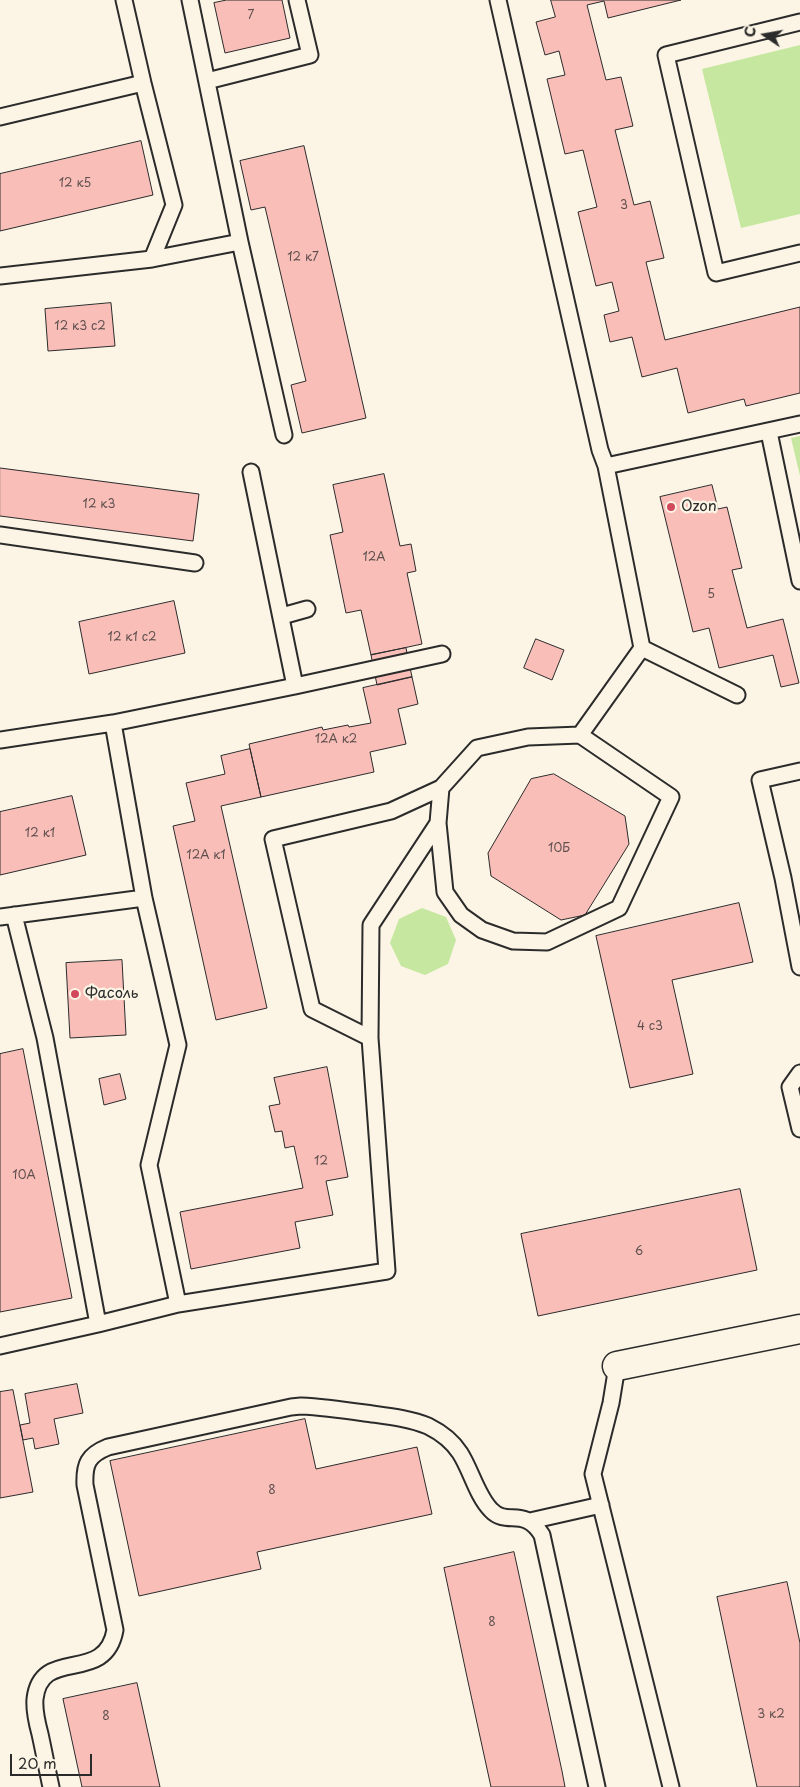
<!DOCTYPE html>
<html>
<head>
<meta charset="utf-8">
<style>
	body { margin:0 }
	#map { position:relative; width:800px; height:1787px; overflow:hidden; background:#fcf5e5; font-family:"Playpen Sans",sans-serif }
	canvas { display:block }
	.north { position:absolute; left:740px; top:10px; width:50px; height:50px; -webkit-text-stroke:4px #fcf5e5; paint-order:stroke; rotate:282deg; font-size:14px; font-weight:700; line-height:20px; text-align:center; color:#2b2b2b }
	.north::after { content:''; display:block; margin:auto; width:18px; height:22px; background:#2b2b2b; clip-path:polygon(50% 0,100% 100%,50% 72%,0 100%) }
	.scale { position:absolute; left:10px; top:1754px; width:82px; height:22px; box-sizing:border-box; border:2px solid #2b2b2b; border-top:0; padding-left:6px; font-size:15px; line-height:18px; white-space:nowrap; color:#2b2b2b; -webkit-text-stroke:4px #fcf5e5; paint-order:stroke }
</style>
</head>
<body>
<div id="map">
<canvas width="800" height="1787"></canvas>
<div class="north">С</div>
<div class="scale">20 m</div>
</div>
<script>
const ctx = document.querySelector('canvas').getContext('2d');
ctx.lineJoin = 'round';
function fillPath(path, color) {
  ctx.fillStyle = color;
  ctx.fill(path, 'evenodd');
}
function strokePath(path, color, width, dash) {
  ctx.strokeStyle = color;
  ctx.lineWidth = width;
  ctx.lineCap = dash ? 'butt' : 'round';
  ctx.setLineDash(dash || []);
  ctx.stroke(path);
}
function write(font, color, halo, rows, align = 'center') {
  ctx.font = font + ' "Playpen Sans",sans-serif';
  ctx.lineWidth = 4.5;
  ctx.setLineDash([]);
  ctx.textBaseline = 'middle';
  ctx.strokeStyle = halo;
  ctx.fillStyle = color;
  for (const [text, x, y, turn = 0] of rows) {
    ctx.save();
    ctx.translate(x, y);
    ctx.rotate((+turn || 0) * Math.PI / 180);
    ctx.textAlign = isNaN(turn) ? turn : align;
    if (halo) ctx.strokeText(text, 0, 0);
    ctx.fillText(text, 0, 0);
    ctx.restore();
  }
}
fillPath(new Path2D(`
	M 800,45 L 800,214 L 741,228 L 702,69 Z
	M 800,436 L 800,476 L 791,438 Z
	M 422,908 L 446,917 L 456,940 L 448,964 L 425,975 L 401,966 L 390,943 L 399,919 Z`), '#c6e79f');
const building = new Path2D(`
	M 227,0 L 282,0 L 290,38 L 225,53 L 214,3 Z
	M 551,0 L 681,0 L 608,18 L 604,1 L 587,5 L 606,80 L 621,77 L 633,126 L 615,130 L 634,205 L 650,201 L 664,258 L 646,262 L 665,340 L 800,307 L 800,393 L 746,406 L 744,399 L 688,413 L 677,368 L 642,377 L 632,337 L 610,342 L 604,315 L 619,311 L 612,282 L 596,286 L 578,212 L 597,207 L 583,150 L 565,154 L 547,79 L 565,75 L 559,51 L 545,55 L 536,22 L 555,17 Z
	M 141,141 L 153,195 L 0,231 L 0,174 Z
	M 304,146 L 366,418 L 302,433 L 291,385 L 306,381 L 302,365 L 265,207 L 251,210 L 240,161 Z
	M 111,303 L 115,346 L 48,351 L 45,309 Z
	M 0,468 L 199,494 L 193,541 L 0,516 Z
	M 384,474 L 400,546 L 411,544 L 416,571 L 407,573 L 422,644 L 371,655 L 361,610 L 346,613 L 330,535 L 343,532 L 333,485 Z
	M 712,485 L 718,509 L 727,507 L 742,568 L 732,570 L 747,628 L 783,619 L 799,683 L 781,687 L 773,655 L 719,668 L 709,628 L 693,632 L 660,497 Z
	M 174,601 L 185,653 L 89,674 L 79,622 Z
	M 536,639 L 564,650 L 552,680 L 524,668 Z
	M 406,648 L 412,677 L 377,685 L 371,655 Z
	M 412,677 L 418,704 L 398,709 L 406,744 L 370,752 L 374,772 L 261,797 L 249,744 L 322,727 L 323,730 L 348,725 L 349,727 L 371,723 L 363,688 Z
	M 250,749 L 261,797 L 221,806 L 267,1008 L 216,1020 L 173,826 L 195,821 L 186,783 L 225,774 L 221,756 Z
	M 554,774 L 625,816 L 629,844 L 585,915 L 561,920 L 491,876 L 488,853 L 531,779 Z
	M 72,796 L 86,855 L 0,875 L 0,812 Z
	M 739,903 L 753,962 L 672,980 L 693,1074 L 630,1088 L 596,936 Z
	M 122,960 L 126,1035 L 70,1038 L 66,963 Z
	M 23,1049 L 72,1298 L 0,1312 L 0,1054 Z
	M 327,1067 L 348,1177 L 326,1181 L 333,1215 L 295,1222 L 300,1248 L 191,1269 L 180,1212 L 303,1188 L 294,1146 L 285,1148 L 282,1131 L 275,1132 L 269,1106 L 280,1104 L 274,1078 Z
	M 120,1074 L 126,1099 L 104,1105 L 99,1079 Z
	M 740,1189 L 757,1270 L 538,1316 L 521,1234 Z
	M 77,1384 L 83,1413 L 54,1419 L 59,1444 L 35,1449 L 33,1438 L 23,1440 L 20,1425 L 30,1423 L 25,1394 Z
	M 13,1390 L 33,1492 L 0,1498 L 0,1392 Z
	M 305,1419 L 316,1469 L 417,1447 L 432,1514 L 257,1552 L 261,1569 L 139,1596 L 110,1461 Z
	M 514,1552 L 562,1771 L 565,1787 L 491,1787 L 467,1677 L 444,1568 Z
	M 787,1582 L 800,1643 L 800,1787 L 757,1787 L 717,1597 Z
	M 137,1683 L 160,1787 L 82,1787 L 63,1699 Z`);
fillPath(building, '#fabeb9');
strokePath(building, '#2b2b2b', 1);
const service = new Path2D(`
	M 190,0 L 240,242 L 284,435
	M 498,0 L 600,450 L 606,466
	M 800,22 L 666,55 L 716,273 L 800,253
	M 207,81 L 310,55 L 297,0
	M 0,117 L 143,83
	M 152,259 L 240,242
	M 0,276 L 152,259 L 174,205 L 143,83 L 124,0
	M 769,432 L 800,581
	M 0,535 L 195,563
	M 282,616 L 307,609
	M 642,648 L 737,695
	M 295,686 L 442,654
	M 0,740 L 113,723
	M 800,771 L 760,780 L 783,878 L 800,967
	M 438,823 L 445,892 L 461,915 L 482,930 L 513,941 L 547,942 L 619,908 L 671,797 L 580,735
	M 14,915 L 45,1038 L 98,1324
	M 0,917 L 144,898
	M 370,1038 L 312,1009 L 273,839 L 391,811 L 441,788
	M 800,1073 L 790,1087 L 800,1129
	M 178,1304 L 149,1165 L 178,1045 L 144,898 L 113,723 L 295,686 L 251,472
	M 0,1346 L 98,1324 L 178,1304 L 387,1271 L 370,1038 L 371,925 L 438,823 L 441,788 L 477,748 L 528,737 L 580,735 L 642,648 L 606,466 L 800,424
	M 617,1366 L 611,1403 L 593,1474 L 671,1787
	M 530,1521 L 601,1505
	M 51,1787 C 47,1769 44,1752 40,1734 C 37,1723 34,1711 35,1699 C 41,1645 105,1686 115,1630 L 85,1485 C 84,1464 88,1455 108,1447 L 291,1407 L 301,1406 C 322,1407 344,1410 365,1413 C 386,1416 409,1418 428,1426 C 440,1432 453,1442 460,1453 C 471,1470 477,1496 491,1510 C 507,1527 524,1506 542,1535 L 597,1787`);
const minor = new Path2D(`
	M 617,1366 L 800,1329`);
strokePath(service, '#2b2b2b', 19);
strokePath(minor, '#2b2b2b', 31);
strokePath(service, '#fcf5e5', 15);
strokePath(minor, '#fcf5e5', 28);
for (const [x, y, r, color] of [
	[671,507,5,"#d1495b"],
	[75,994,5,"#d1495b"]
]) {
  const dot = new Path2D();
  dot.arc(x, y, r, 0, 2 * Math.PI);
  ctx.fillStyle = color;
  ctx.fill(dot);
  strokePath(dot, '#fcf5e5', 2);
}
write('12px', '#5f504e', null, [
	["7",251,16],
	["12 к5",75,184],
	["3",624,206],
	["12 к7",303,258],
	["12 к3 с2",80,327],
	["12 к3",99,505],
	["12А",374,558],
	["5",711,595],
	["12 к1 с2",132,638],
	["12А к2",336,740],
	["12 к1",40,834],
	["10Б",559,849],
	["12А к1",206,856],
	["4 с3",650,1027],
	["12",321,1162],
	["10А",24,1176],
	["6",639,1252],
	["8",272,1491],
	["8",492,1623],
	["3 к2",771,1715],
	["8",106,1717]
]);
write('15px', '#2b2b2b', '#fcf5e5', [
	["Ozon",681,507],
	["Фасоль",85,994]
], 'left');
</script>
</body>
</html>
